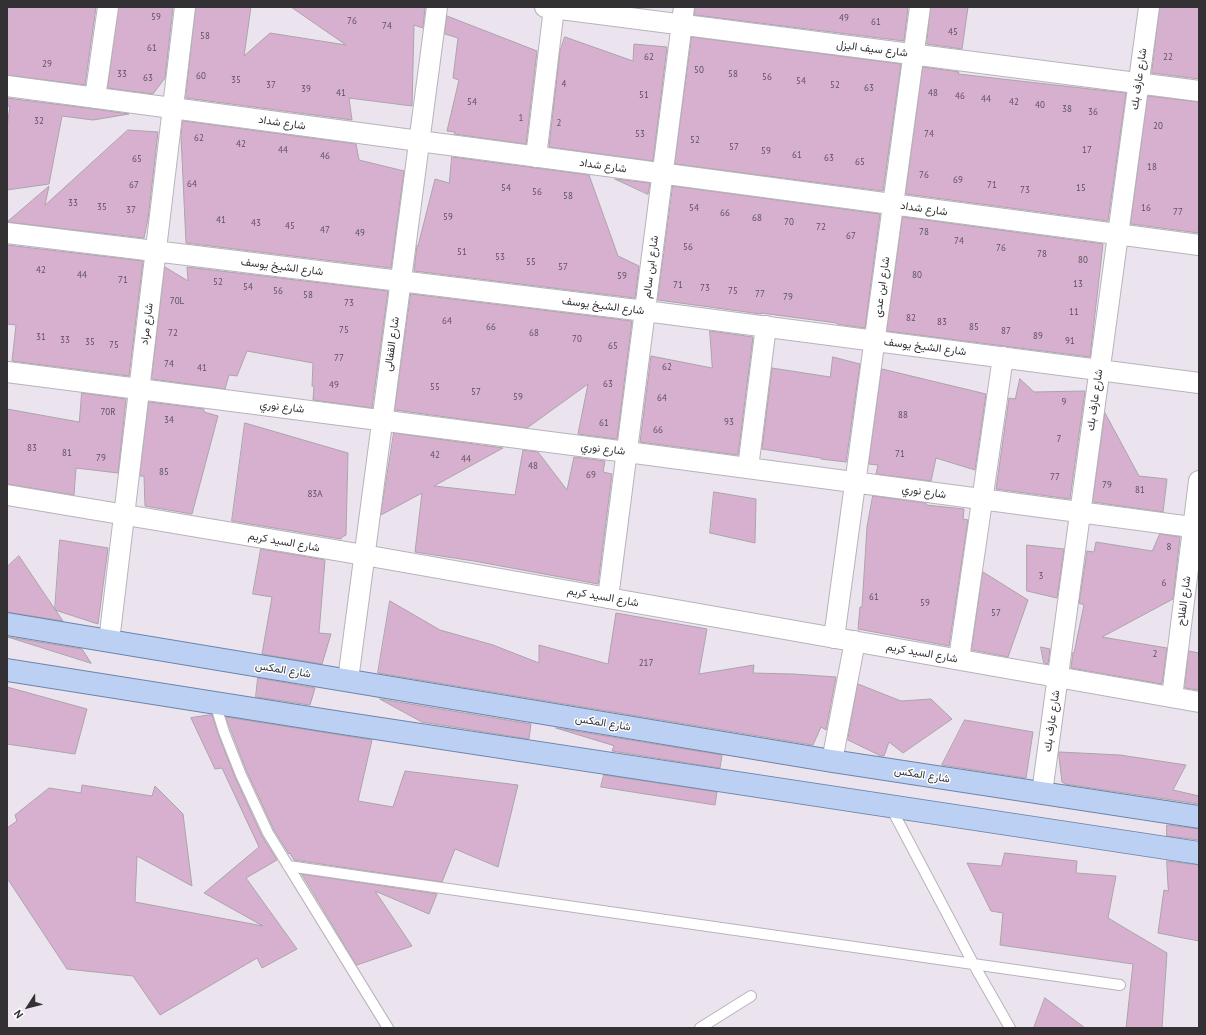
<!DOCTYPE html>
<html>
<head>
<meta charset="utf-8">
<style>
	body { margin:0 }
	#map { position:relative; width:1206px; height:1035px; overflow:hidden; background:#ebe4ee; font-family:"PT Sans",sans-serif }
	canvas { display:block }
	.frame { position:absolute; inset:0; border:8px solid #333134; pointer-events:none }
	.north { position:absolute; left:8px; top:987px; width:40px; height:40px; -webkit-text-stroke:3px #fff; paint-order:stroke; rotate:234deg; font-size:11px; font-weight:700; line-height:16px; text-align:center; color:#333134 }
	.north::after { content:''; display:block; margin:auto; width:14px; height:18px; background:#333134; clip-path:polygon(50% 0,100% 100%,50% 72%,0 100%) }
</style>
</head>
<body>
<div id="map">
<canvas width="1206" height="1035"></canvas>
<div class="frame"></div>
<div class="north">N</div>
</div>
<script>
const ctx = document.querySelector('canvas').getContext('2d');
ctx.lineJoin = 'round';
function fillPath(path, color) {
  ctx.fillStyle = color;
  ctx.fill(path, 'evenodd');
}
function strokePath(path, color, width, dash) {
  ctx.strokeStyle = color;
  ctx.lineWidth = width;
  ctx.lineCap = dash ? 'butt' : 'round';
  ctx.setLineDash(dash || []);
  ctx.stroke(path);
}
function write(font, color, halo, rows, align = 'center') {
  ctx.font = font + ' "PT Sans",Vazirmatn,sans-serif';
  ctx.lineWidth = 3;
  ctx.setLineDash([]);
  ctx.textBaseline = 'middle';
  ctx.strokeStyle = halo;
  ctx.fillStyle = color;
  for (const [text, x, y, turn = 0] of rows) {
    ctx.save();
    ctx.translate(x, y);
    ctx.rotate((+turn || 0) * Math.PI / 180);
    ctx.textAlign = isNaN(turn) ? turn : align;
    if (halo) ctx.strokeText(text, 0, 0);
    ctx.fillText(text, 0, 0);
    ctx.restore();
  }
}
const building = new Path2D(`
	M 7,7 L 96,7 L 85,85 L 7,75 Z
	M 119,7 L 173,7 L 165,78 L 153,94 L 108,88 Z
	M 196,7 L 251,7 L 244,56 L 270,33 L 346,45 L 291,7 L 425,7 L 423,28 L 414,25 L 412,106 L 349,98 L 352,120 L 186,98 Z
	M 695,7 L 908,7 L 904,41 L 695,15 Z
	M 931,7 L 968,7 L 962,49 L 927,44 Z
	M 1160,7 L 1199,7 L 1199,79 L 1152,73 Z
	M 447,16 L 537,51 L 526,144 L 454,134 L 455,132 L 447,131 L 459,80 L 453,78 L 458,38 L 445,34 Z
	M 565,37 L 633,61 L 634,44 L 667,47 L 653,161 L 549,147 L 560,51 Z
	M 692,37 L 901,64 L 883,191 L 675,164 Z
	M 923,67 L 959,72 L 958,74 L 1126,93 L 1108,221 L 906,194 Z
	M 1148,96 L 1199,102 L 1199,233 L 1131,224 Z
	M 7,98 L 94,109 L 129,114 L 93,120 L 62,116 L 49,184 L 7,190 L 7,127 L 10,106 L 7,106 Z
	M 183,121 L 356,144 L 359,160 L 404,171 L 391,268 L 186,243 L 181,136 Z
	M 128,130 L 158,132 L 148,219 L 144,238 L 7,222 L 49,186 L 45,205 Z
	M 452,157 L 589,175 L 618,256 L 639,266 L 635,298 L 414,271 L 417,245 L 418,246 L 435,179 L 449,183 Z
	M 615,179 L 650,183 L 648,194 Z
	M 673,186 L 880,214 L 865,328 L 837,324 L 837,323 L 761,313 L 761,314 L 658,300 Z
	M 903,217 L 1103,244 L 1090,357 L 887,331 Z
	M 7,245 L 143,261 L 129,376 L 12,361 L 16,325 L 7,324 Z
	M 165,267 L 188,281 L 187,267 L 388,291 L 372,408 L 313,400 L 314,386 L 312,386 L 313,363 L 247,351 L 237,376 L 229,375 L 225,389 L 152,379 Z
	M 411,294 L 632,321 L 617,439 L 578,434 L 588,384 L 527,428 L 395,410 Z
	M 710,331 L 753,337 L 738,455 L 640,442 L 651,356 L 712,368 Z
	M 833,357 L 860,364 L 846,462 L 821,459 L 821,458 L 762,449 L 772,368 L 830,377 Z
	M 882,369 L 986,394 L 975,470 L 936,458 L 931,481 L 876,474 L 878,465 L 869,464 Z
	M 1020,379 L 1034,392 L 1085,391 L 1070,499 L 996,489 L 1009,398 L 1015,399 Z
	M 82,393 L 126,399 L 118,473 L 76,468 L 74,495 L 7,484 L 7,409 L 79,422 Z
	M 149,402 L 204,409 L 204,412 L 218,416 L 192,514 L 145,506 L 144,476 L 140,476 Z
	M 1105,413 L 1139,476 L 1167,479 L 1163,512 L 1093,502 Z
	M 245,423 L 348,453 L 346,535 L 342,537 L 341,539 L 232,521 Z
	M 394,433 L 503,448 L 434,486 L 515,495 L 523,450 L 538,452 L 567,490 L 574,457 L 605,461 L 603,472 L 612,474 L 598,584 L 474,561 L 415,552 L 422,493 L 381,515 Z
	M 714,492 L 756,499 L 755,543 L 710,533 Z
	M 873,496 L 926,503 L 926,505 L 964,509 L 963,519 L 968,520 L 949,646 L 858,629 L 860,607 L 862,607 L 867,527 Z
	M 1160,534 L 1180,537 L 1173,599 L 1102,637 L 1167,648 L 1162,684 L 1071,668 L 1073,652 L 1074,653 L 1084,605 L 1079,603 L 1087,551 L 1094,552 L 1096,542 L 1152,551 Z
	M 60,540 L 108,548 L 98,624 L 55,610 Z
	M 1027,545 L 1064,549 L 1057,598 L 1027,591 Z
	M 261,549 L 325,560 L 319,633 L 331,634 L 322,664 L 262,654 L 272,597 L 253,594 Z
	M 19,556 L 48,599 L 63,621 L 7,612 L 7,567 Z
	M 983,572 L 1028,600 L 1008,657 L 972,650 Z
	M 390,601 L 440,630 L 493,645 L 539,663 L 539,645 L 608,664 L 616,613 L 707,629 L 699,674 L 754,665 L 753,673 L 793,674 L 836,677 L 826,730 L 821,727 L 813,745 L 378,673 Z
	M 8,637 L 82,649 L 91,663 Z
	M 1041,647 L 1050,649 L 1048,664 L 1044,663 Z
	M 1189,651 L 1199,653 L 1199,690 L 1185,688 Z
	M 258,678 L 315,688 L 310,705 L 256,697 Z
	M 858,684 L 901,701 L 931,699 L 952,719 L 903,753 L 889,742 L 884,756 L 881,756 L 848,740 Z
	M 7,687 L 87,709 L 75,754 L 7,744 Z
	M 380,699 L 531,724 L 529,739 L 422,722 Z
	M 209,715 L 212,715 L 218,734 L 235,777 L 262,836 L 277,860 L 246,878 L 297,949 L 262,968 L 257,958 L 160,1015 L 133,976 L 67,969 L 7,878 L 7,828 L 17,821 L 15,815 L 49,788 L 81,793 L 82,785 L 152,796 L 155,786 L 183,814 L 192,886 L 137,856 L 135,902 L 263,926 L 204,893 L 259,847 L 222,768 L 215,769 L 191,718 Z
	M 226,717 L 372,740 L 358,801 L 393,807 L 405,771 L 518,785 L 498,867 L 455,849 L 442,882 L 294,860 L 290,853 L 289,854 L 274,830 L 247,772 Z
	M 965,720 L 1033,732 L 1026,778 L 942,765 Z
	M 556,728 L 722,755 L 720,768 L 612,751 L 614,746 Z
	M 1059,752 L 1120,755 L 1186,765 L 1173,790 L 1199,796 L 1199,804 L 1065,784 L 1062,782 L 1059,757 Z
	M 604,775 L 717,792 L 715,805 L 601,787 Z
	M 1167,825 L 1199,829 L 1199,840 L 1167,836 Z
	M 1005,853 L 1077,861 L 1076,873 L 1116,876 L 1108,918 L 1167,953 L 1162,1028 L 1126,1028 L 1133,964 L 1000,945 L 1003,913 L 991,911 L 967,863 L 1001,866 Z
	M 1167,861 L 1199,865 L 1199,941 L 1158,933 L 1164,890 L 1168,891 Z
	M 302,874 L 437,894 L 429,914 L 375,891 L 412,946 L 357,965 Z
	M 1045,998 L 1085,1028 L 1034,1028 Z`);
fillPath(building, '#d7b0cf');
strokePath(building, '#aca3aa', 1);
const service = new Path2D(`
	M 215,703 L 224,732 L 241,775 L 268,833 L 388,1028
	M 890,806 L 974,965 L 1010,1028
	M 288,866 L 1120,985
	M 700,1028 L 751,996`);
const minor = new Path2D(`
	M 545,7 L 1199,91
	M 7,86 L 1199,245
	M 95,98 L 108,7
	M 536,157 L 554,8
	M 7,233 L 645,311 L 1199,383
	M 7,372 L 627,452 L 1199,528
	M 748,468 L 766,326
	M 7,495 L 364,555 L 1199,702
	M 608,598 L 684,7
	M 834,638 L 920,7
	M 109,641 L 185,7
	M 959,659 L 1003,357
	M 348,680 L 437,7
	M 1172,697 L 1199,481
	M 832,761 L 855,641
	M 1042,793 L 1149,7`);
const primary = new Path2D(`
	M 7,624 L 832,761 L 1199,817
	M 7,670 L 342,723 L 1199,853`);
strokePath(service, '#b9b2bb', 12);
strokePath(minor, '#b9b2bb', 22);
strokePath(primary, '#6e84aa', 24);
strokePath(service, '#fff', 10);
strokePath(minor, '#fff', 20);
strokePath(primary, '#bbd0f2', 22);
write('9px', '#5c515b', null, [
	["59",156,17],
	["49",844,18],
	["76",352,21],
	["61",876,22],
	["74",387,26],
	["45",953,32],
	["58",205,36],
	["61",152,48],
	["62",649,57],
	["22",1168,57],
	["29",47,64],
	["50",699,70],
	["33",122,74],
	["58",733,74],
	["60",201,76],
	["56",767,77],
	["63",148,78],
	["35",236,80],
	["54",801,81],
	["4",564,84],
	["37",271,85],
	["52",835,85],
	["63",869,88],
	["39",306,89],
	["41",341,93],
	["48",933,93],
	["51",644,95],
	["46",960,96],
	["44",986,99],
	["54",472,102],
	["42",1014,102],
	["40",1040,105],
	["38",1067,109],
	["36",1093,112],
	["1",521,118],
	["32",39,121],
	["2",559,123],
	["20",1158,126],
	["53",640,134],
	["74",929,134],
	["62",199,138],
	["52",695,140],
	["42",241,144],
	["57",734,147],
	["44",283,150],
	["17",1087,150],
	["59",766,151],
	["61",797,155],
	["46",325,156],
	["63",829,158],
	["65",137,159],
	["65",860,162],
	["18",1152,167],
	["76",924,175],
	["69",958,180],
	["64",192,184],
	["67",134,185],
	["71",992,185],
	["54",506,188],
	["15",1081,188],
	["73",1025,190],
	["56",537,192],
	["58",568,196],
	["33",73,203],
	["35",102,207],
	["54",694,208],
	["16",1146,208],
	["37",131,210],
	["77",1178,212],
	["66",725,213],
	["59",448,217],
	["68",757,218],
	["41",221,220],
	["70",789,222],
	["43",256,223],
	["45",290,226],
	["72",821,227],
	["47",325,230],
	["78",924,232],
	["49",360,233],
	["67",851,236],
	["74",959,241],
	["56",688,247],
	["76",1001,248],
	["51",462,252],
	["78",1042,254],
	["53",500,257],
	["80",1083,260],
	["55",531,262],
	["57",563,267],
	["42",41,270],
	["44",82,275],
	["80",917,275],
	["59",622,276],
	["71",123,280],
	["52",218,282],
	["13",1078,284],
	["71",678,285],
	["54",248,287],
	["73",705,288],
	["56",278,291],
	["75",733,291],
	["77",760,294],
	["58",308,295],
	["79",788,297],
	["70L",177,301],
	["73",349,303],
	["11",1074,312],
	["82",911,318],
	["64",447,321],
	["83",942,322],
	["66",491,327],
	["85",974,327],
	["75",344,330],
	["87",1006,331],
	["72",173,333],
	["68",534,333],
	["89",1038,336],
	["31",41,337],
	["70",577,339],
	["33",65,340],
	["91",1070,341],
	["35",90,342],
	["75",114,345],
	["65",613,346],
	["77",339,358],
	["74",169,364],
	["62",667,367],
	["41",202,368],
	["63",608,384],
	["49",334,385],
	["55",435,387],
	["57",476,392],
	["59",518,397],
	["64",662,398],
	["9",1064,402],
	["70R",108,412],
	["88",903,415],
	["34",169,420],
	["93",729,422],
	["61",604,423],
	["66",658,430],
	["7",1059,439],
	["83",32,448],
	["81",67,453],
	["71",900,454],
	["42",435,455],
	["79",101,458],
	["44",466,459],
	["48",533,466],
	["85",164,472],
	["69",591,475],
	["77",1055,477],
	["79",1107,485],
	["81",1140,490],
	["83A",315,494],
	["8",1169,547],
	["3",1041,576],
	["6",1164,583],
	["61",874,597],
	["59",925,603],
	["57",996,613],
	["2",1155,654],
	["217",646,663]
]);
write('11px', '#333134', '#fff', [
	["شارع سيف اليزل",872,49,7],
	["شارع عارف بك",1139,79,-82],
	["شارع شداد",282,123,8],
	["شارع شداد",603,166,8],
	["شارع شداد",924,209,8],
	["شارع الشيخ يوسف",282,267,7],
	["شارع ابن سالم",651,267,-83],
	["شارع ابن عدى",882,287,-82],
	["شارع الشيخ يوسف",603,306,7],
	["شارع مراد",147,324,-83],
	["شارع القفالى",392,344,-82],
	["شارع الشيخ يوسف",925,347,7],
	["شارع عارف بك",1095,400,-82],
	["شارع نوري",282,407,7],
	["شارع نوري",603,449,7],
	["شارع نوري",924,492,8],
	["شارع السيد كريم",284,542,10],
	["شارع السيد كريم",603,597,10],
	["شارع الفلاح",1184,601,-83],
	["شارع السيد كريم",922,653,10],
	["شارع المكس",283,670,9],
	["شارع عارف بك",1052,721,-82],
	["شارع المكس",603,723,9],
	["شارع المكس",922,775,9]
]);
</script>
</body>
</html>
